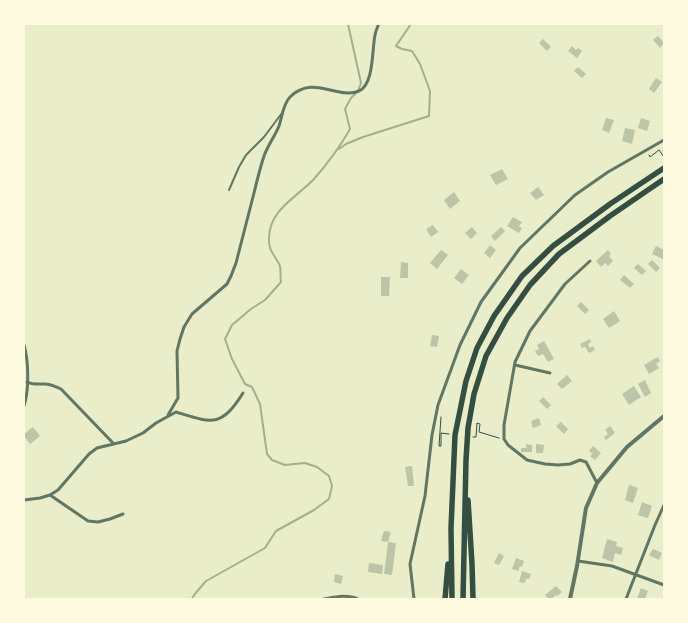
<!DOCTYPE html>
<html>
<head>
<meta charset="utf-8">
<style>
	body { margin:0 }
	#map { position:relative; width:688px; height:623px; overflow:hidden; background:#e9edc9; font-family:Overpass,sans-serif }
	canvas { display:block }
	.frame { position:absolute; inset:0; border:25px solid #fefae0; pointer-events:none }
</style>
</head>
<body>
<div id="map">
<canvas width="688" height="623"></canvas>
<div class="frame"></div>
</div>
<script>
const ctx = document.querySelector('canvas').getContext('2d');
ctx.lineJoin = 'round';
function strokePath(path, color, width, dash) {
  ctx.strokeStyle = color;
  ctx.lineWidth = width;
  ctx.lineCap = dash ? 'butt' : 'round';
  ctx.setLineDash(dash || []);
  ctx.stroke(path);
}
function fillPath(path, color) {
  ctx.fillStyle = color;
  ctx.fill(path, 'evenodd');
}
strokePath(new Path2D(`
	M 339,149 L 346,144 L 363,137 L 429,116 L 430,91 L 420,64 L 412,51 L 402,49 L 396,46 L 411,24
	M 192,599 L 194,595 L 206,581 L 265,548 L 276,531 L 314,510 L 329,499 L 332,486 L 329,476 L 317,467 L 305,463 L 285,465 L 272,460 L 267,454 L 260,404 L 252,387 L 245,384 L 232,359 L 225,339 L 232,325 L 251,309 L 265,300 L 281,282 C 280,277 281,271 280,266 C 276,256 268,252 269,238 C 269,210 297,197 314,179 C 328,163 340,147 350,129 L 345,109 L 351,98 L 358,91 L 361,83 L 348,24`), '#a3b18a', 2);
fillPath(new Path2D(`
	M 658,36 L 664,43 L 660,48 L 653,40 Z
	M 543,39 L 551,47 L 547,51 L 539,43 Z
	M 572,46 L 576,50 L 578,48 L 582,51 L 577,58 L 568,51 Z
	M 578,67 L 586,74 L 582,78 L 574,71 Z
	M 656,78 L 662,82 L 654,93 L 649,89 Z
	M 606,118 L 614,120 L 609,133 L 602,130 Z
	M 641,118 L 650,121 L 647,131 L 638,128 Z
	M 625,128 L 635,130 L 632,144 L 622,141 Z
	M 502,169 L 508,179 L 496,185 L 490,175 Z
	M 538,187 L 544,195 L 536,200 L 530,193 Z
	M 454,192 L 460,201 L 450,209 L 444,200 Z
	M 513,217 L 522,222 L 519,226 L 522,228 L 519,233 L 507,226 Z
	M 433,225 L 438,232 L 431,237 L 426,229 Z
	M 472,227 L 477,233 L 471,239 L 465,233 Z
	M 501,227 L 505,231 L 495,241 L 491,236 Z
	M 490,245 L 496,250 L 490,258 L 484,253 Z
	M 656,246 L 664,250 L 664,256 L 663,259 L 652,254 Z
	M 441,250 L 448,255 L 437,269 L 430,263 Z
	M 608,250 L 611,254 L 609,256 L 613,261 L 608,266 L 605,263 L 601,267 L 596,261 Z
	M 652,260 L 660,268 L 656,272 L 648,264 Z
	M 401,262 L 408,263 L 408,278 L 400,278 Z
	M 638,264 L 646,271 L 642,275 L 634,268 Z
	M 461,269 L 469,275 L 462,284 L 454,278 Z
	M 624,275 L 634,284 L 630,288 L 620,280 Z
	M 381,277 L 390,277 L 389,296 L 381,296 Z
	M 581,302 L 589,310 L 585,314 L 577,306 Z
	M 614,311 L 620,321 L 609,328 L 603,319 Z
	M 432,335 L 439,336 L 437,347 L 430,346 Z
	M 590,339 L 591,342 L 588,344 L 590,348 L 593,346 L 595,350 L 589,353 L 585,347 L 582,348 L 580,344 Z
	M 544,341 L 554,359 L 548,362 L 543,354 L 538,356 L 535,351 L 539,349 L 537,345 Z
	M 658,357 L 660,361 L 656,364 L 659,368 L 649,374 L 644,365 Z
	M 567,375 L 572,381 L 562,389 L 557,384 Z
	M 645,380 L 651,393 L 645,397 L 638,384 Z
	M 634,386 L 641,397 L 629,405 L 622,394 Z
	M 543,397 L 551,405 L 547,409 L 539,401 Z
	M 539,418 L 541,425 L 533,428 L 531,421 Z
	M 561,422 L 568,429 L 564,434 L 556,426 Z
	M 610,426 L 615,433 L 606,440 L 604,437 L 608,434 L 605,430 Z
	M 33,427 L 40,436 L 30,444 L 24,436 L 24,434 Z
	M 526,444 L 532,445 L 532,452 L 521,452 L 521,448 L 526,448 Z
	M 536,444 L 544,445 L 543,453 L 536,453 Z
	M 593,446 L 601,453 L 595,460 L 590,456 L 593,454 L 589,451 Z
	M 412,466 L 414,486 L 408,486 L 405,467 Z
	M 629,485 L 638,488 L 633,503 L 625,500 Z
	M 642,502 L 652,506 L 648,518 L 638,515 Z
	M 384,531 L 391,532 L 388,542 L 396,543 L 392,575 L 384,574 L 388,542 L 381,541 Z
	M 607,539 L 617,542 L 616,546 L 623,548 L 621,555 L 615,553 L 613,562 L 602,558 Z
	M 653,549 L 662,553 L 659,560 L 649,555 Z
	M 499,553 L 504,556 L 499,565 L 494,563 Z
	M 516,558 L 524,561 L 522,567 L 520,566 L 518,571 L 512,569 Z
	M 369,563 L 383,565 L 382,574 L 368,572 Z
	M 522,571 L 531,574 L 529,579 L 526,579 L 525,583 L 519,582 Z
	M 335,574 L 343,576 L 341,584 L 334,582 Z
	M 556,586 L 562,592 L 557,596 L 556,595 L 551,599 L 549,599 L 545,595 Z
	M 641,588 L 648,591 L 645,599 L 637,599 Z`), '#bcc5a7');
strokePath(new Path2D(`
	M 664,149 L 663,151 L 664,152
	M 649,155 L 650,157 L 659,150 L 664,157
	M 441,417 L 439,446 L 441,446 L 441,433 L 449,434
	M 473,437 L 476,437 L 477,423 L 480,424 L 479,432 L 499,438`), '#344e41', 1);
strokePath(new Path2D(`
	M 229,190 L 239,167 L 246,155 L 264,137 L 282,113`), '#617663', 2);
strokePath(new Path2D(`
	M 590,261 L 565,284 L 530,331 L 515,362 L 504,425 L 504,439 L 508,445 L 527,460 L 545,464 L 558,465 L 570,464 L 580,460 L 586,462 L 597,483
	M 24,345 C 29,362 29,390 24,406
	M 515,365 L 550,373
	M 27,382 C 33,385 37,384 44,384 C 50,384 55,386 61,389 L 113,443
	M 168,415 L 178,398 L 177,351 L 180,339 L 184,327 L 192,314 L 227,284 L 231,276 L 236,263 C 242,240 248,217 254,193 C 257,181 260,168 264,156 C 268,145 275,136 279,126 C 282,117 283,104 290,97 C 313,74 338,100 359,91 C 374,85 372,49 375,35 C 376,31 377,27 379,24
	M 50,495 L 88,521 L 98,522 L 110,519 L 123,514
	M 24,500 L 40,498 L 50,495 L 58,490 L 89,454 L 97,448 L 126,441 L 143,433 L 156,423 L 176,412 C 212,423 221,428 243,393
	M 578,561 L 612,566 L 664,585
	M 324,599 C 335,597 347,594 358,599
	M 414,599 L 410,564 L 425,496 L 432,435 L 438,405 L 460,345 L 481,302 L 520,248 L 575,195 L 608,172 L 664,140
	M 626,599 L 655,525 L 664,505`), '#617663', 3);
strokePath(new Path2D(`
	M 570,599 L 577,566 L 586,508 L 597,483 L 627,447 L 664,416`), '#617663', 4);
strokePath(new Path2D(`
	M 468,500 L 472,564 L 473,599
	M 445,599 L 448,564
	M 452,599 L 451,528 L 455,435 L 466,381 L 477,348 L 494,316 L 522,276 L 553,246 L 610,204 L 664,168
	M 463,599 L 466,460 L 468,428 L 474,394 L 486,356 L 507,318 L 530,285 L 559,254 L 610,216 L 664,179`), '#344e41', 5.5);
</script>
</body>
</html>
